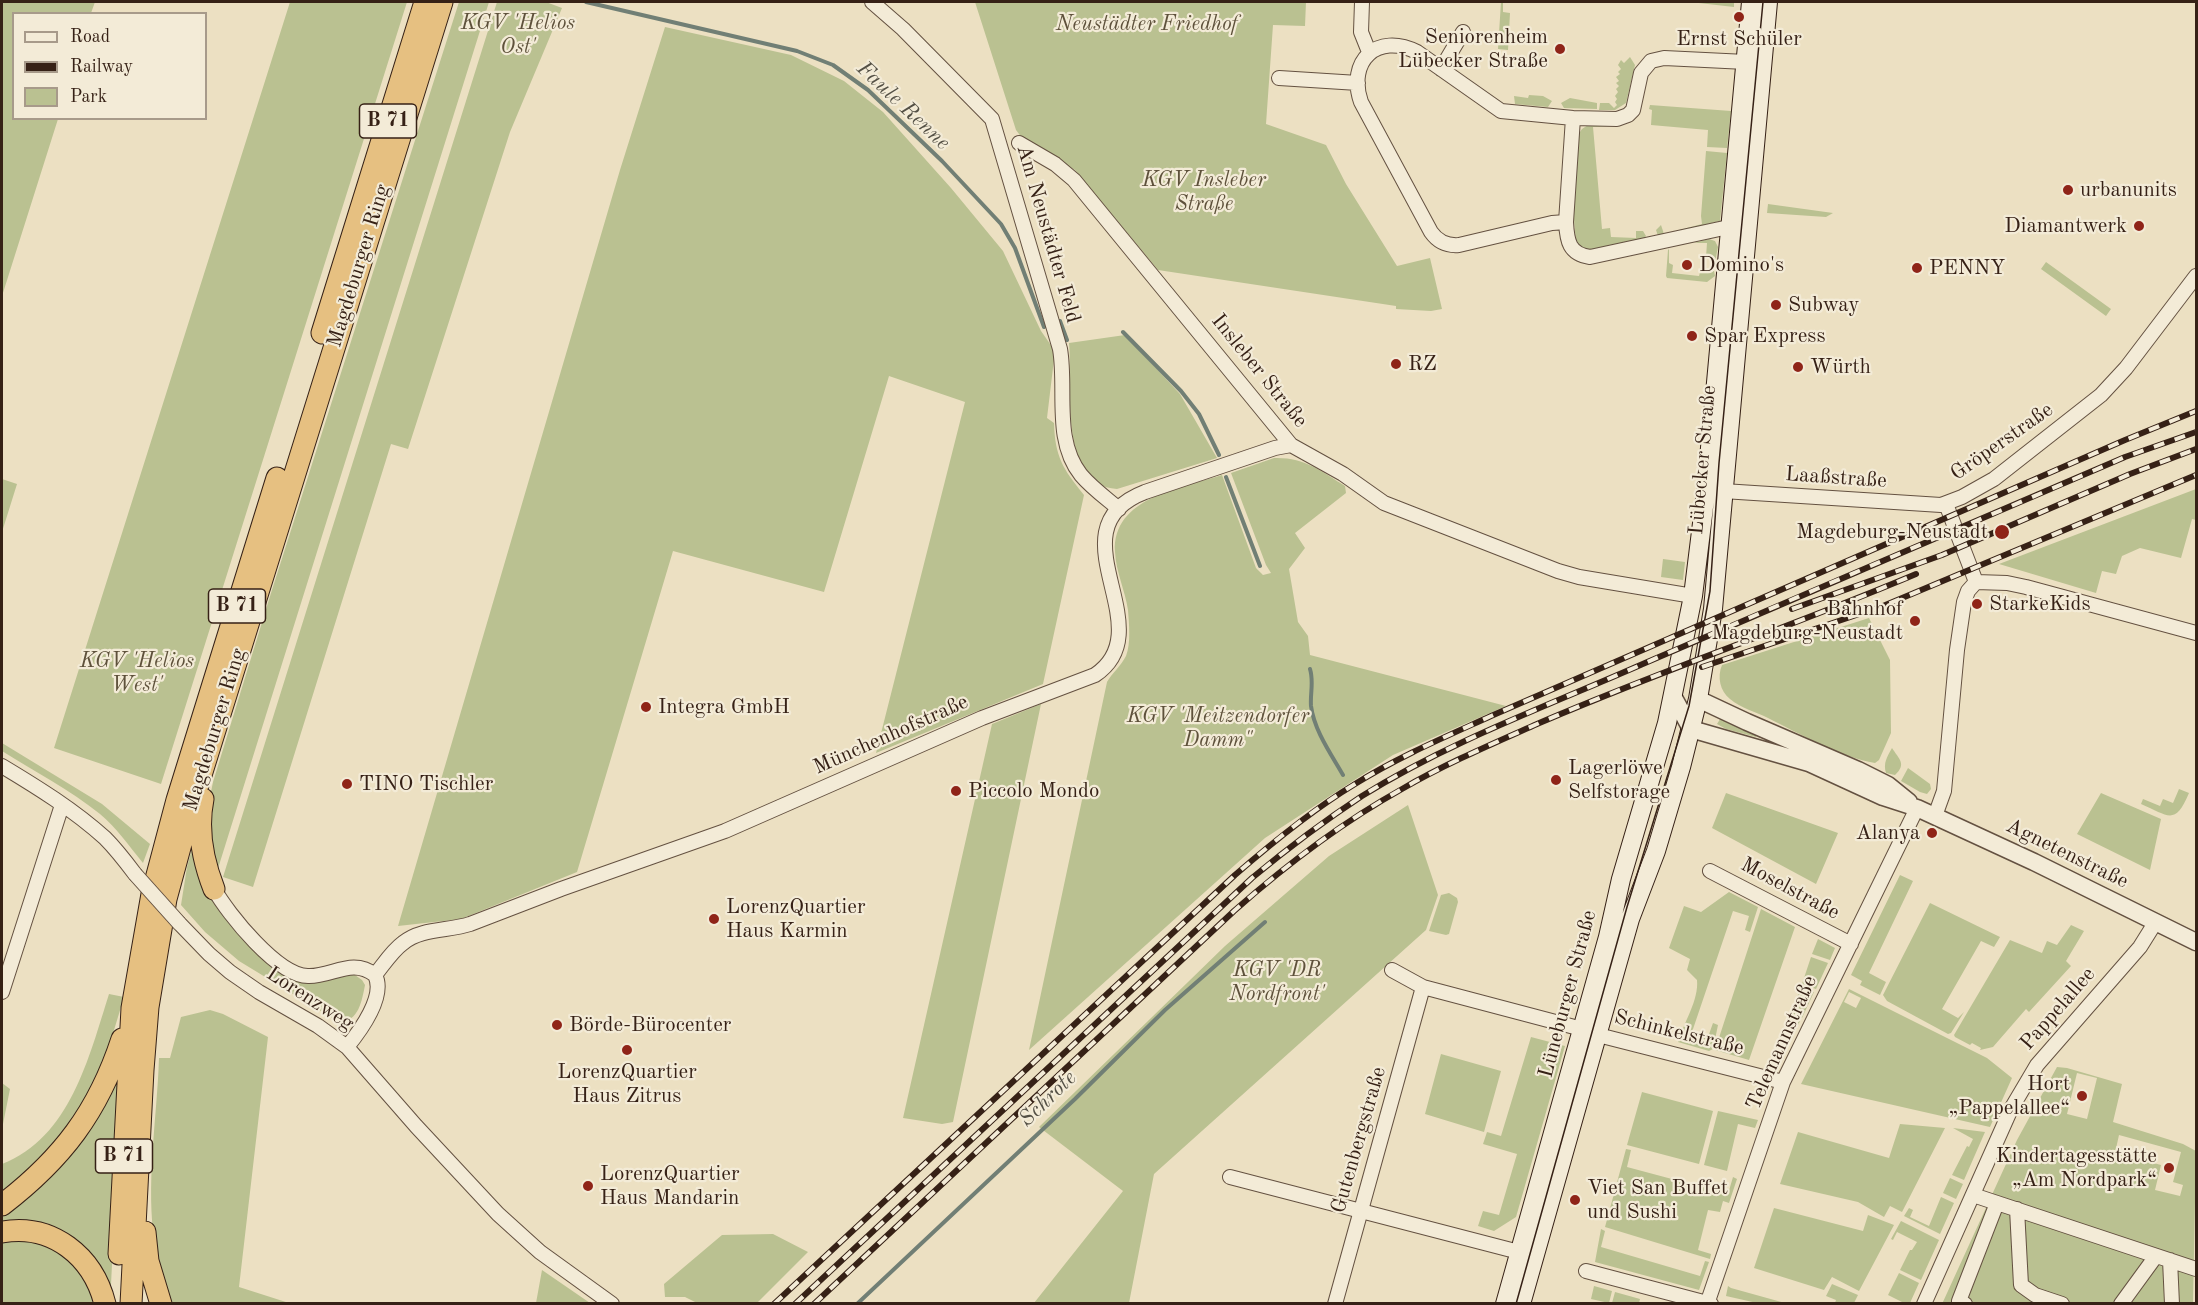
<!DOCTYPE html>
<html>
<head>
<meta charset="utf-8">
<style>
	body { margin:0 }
	#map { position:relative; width:2198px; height:1305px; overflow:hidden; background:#ece0c2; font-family:"Old Standard TT",serif }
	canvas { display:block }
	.frame { position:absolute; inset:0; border:3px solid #362116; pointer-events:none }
	.legend { position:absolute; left:12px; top:12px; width:195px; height:108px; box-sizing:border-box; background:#f3ebd7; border:2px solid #a79a8a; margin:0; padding:8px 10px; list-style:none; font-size:18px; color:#362116 }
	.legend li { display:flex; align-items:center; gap:12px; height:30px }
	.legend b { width:30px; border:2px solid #a79a8a }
</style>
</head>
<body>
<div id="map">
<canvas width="2198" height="1305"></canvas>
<div class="frame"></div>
<ul class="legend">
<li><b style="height:8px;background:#f3ebd7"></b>Road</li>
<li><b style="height:8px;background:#362116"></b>Railway</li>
<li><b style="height:16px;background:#bac191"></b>Park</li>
</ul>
</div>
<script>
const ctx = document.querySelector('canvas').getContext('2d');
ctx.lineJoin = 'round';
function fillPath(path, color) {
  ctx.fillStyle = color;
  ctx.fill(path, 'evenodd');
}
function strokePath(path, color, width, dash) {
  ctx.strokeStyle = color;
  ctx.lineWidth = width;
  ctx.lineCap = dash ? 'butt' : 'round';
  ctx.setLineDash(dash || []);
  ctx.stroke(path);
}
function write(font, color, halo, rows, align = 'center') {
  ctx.font = font + ' "Old Standard TT",serif';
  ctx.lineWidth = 4.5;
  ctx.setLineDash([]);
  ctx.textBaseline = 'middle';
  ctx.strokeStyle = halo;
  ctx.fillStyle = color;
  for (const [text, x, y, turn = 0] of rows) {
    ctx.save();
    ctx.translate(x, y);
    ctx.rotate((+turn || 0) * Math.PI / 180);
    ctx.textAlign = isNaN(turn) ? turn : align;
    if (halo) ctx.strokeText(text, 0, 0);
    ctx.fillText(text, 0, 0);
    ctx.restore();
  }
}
fillPath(new Path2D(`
	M 2,2 L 95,2 L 91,13 L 14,14 L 14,118 L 58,119 L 2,296 Z
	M 290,2 L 407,2 L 161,784 L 54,748 Z
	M 459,2 L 489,2 L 215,878 L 212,869 L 210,797 L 213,782 L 271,593 Z
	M 497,2 L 546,2 L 562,8 L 510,132 L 408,449 L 391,444 L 253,887 L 223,877 Z
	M 975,2 L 1306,2 L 1305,26 L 1273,25 L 1266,124 L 1326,145 L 1346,184 L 1397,266 L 1430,258 L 1442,309 L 1431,311 L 1396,309 L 1396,306 L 1158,270 L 1075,170 L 1022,138 L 1016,130 Z
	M 1501,2 L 1503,2 L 1503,12 L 1510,13 L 1508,50 L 1498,49 Z
	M 1690,2 L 1734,2 L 1734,7 Z
	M 665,27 L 791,55 L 844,81 L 883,112 L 951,188 L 1003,251 L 1041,331 L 1055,351 L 1047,418 L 1054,423 C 1055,457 1063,469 1084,495 L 1043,684 L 876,753 L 965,402 L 889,376 L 824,592 L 673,551 L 577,872 L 461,919 L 398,926 L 620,170 Z
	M 1630,57 L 1635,65 L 1626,103 L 1615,110 L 1599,110 L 1600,103 L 1609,103 L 1614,108 L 1617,105 L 1615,102 L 1617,99 L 1615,96 L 1618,92 L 1616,89 L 1619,86 L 1616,83 L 1619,81 L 1616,77 L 1620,74 L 1618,72 L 1621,69 L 1618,65 L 1621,60 L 1624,63 Z
	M 1529,95 L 1543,96 L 1552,101 L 1548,107 L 1515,104 L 1514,96 L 1528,98 Z
	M 1570,98 L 1597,103 L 1597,109 L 1564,108 L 1561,103 Z
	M 1650,105 L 1731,111 L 1727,148 L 1707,147 L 1708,130 L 1651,125 L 1652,110 L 1649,109 Z
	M 1591,123 L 1616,126 L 1593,127 L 1602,229 L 1610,228 L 1611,237 L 1636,238 L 1636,231 L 1643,231 L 1646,236 L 1640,243 L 1589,250 L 1582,249 L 1576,243 L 1572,197 L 1578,135 L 1582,129 Z
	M 1706,151 L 1727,153 L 1720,221 L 1658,236 L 1656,230 L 1661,225 L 1664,234 L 1702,224 L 1701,216 Z
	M 1768,204 L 1833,213 L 1826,217 L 1767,213 Z
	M 1709,239 L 1715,241 L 1718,247 L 1714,267 L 1711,266 L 1712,257 L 1706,257 L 1707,243 L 1694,243 Z
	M 1669,249 L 1669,263 L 1673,265 L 1672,273 L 1699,276 L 1701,269 L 1714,271 L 1715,276 L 1707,282 L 1667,278 L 1666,276 L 1668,250 Z
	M 2046,262 L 2111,309 L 2106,316 L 2041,269 Z
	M 1125,335 L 1180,394 L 1217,458 L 1117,489 C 1057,485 1073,383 1069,343 Z
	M 1274,458 C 1304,457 1321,471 1345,486 L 1346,493 L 1295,533 L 1305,548 L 1289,569 L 1298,622 L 1308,636 L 1310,655 L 1506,706 L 1393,755 L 1265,838 L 1029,1050 L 1107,682 C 1112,673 1121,666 1126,656 C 1131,643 1129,624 1128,610 C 1125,590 1116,572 1115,552 C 1112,497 1182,488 1222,475 L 1256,568 L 1263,575 L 1271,573 L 1266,565 L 1231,473 Z
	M 2,479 L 17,484 L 2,532 Z
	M 2196,489 L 2196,520 L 2192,519 L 2181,558 L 2140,548 L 2122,556 L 2116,574 L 2102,571 L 2096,593 L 1999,564 Z
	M 1663,559 L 1685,562 L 1683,580 L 1661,577 Z
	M 1869,618 L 1890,660 L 1891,733 L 1879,760 L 1875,763 C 1843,758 1798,733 1768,718 C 1756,712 1741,708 1730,699 C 1720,691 1717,677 1722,665 Z
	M 1041,704 L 953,1122 L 942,1124 L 903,1118 L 992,724 Z
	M 1722,716 L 1758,733 L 1756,737 L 1726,729 L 1717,724 Z
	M 2,743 L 102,804 L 150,844 L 143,863 C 129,846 117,828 100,814 C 70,790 34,771 2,751 Z
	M 1892,748 C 1899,759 1907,764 1895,775 L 1886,773 C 1883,763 1887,757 1892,748 Z
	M 1908,768 L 1930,784 L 1931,789 L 1927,794 L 1920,792 L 1901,781 Z
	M 2179,789 L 2189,793 C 2175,826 2169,816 2141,804 L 2143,799 L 2160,806 L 2163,799 L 2173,803 Z
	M 1726,793 L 1838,833 L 1816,884 L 1712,828 Z
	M 2101,793 L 2161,819 L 2150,870 L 2077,834 Z
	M 1408,805 L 1438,895 L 1426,930 L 1154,1174 L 1129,1303 L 1034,1303 L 1123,1191 L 1039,1127 L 1225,946 L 1329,856 Z
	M 196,834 L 205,877 L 287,974 L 352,973 L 362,980 L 365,985 C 362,1000 359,1022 339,1022 L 239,961 L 205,932 L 181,905 L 187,867 Z
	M 1900,875 L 1913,881 L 1869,973 L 1886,982 L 1880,995 L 1860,985 L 1862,981 L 1851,975 Z
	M 1729,892 L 1758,907 L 1750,932 L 1745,930 L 1749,916 L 1733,911 L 1692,1032 L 1708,1037 L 1713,1023 L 1718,1025 L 1713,1049 L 1709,1051 L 1678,1042 C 1684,1022 1699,1000 1697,980 L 1687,970 L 1690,959 L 1669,948 L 1684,906 L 1701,912 Z
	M 1449,893 L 1457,898 L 1458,902 L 1449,934 L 1446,935 L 1429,931 L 1441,895 Z
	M 1930,903 L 2000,937 L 1994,947 L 1981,941 L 1942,1009 L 1958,1018 L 1964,1012 L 1951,1033 L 1948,1034 L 1887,1001 L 1883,995 Z
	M 1761,909 L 1795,927 L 1749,1060 L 1715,1050 Z
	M 2071,925 L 2084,931 L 2066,961 L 2071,966 L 2029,1012 L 2026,1009 L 1993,1047 L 1980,1050 L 1981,1048 L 1972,1043 L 1970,1045 L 1955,1037 L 1954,1035 L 2010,940 L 2042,953 L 2047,941 L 2057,945 Z
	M 1818,939 L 1835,948 L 1830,960 L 1812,954 Z
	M 1811,957 L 1828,963 L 1816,989 L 1802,984 Z
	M 1801,987 L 1814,992 L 1802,1018 L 1791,1013 Z
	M 1849,989 L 1987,1058 L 2012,1078 L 1990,1127 L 1801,1084 ZM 1849,992 L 1861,998 L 1856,1008 L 1844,1002 Z
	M 109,994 L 124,997 L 105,1060 L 63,1140 L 2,1197 L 2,1164 C 70,1138 89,1057 109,994 Z
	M 210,1010 L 223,1014 L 268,1037 L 239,1287 L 289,1303 L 170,1303 C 165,1285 158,1265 155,1246 C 145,1186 157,1119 159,1058 L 170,1058 L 181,1017 Z
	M 1790,1017 L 1800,1021 L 1788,1046 L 1781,1044 Z
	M 1531,1037 L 1565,1046 L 1516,1217 L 1494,1231 L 1478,1226 L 1483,1211 L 1499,1215 L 1517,1154 L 1483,1144 L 1487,1132 L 1501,1136 Z
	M 1441,1054 L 1501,1071 L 1484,1132 L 1425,1114 Z
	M 2057,1067 L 2067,1068 L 2122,1084 L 2113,1122 L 2183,1144 L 2196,1151 L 2193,1303 L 1942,1304 L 2017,1140 ZM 2077,1073 L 2097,1078 L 2087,1119 L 2067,1114 ZM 2119,1135 L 2181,1152 L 2173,1182 L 2183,1185 L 2180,1196 L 2155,1190 L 2161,1165 L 2115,1153 Z
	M 121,1075 L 111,1285 L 109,1285 L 101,1268 L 85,1249 L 2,1225 L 2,1214 Z
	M 2,1083 L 10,1089 L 2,1129 Z
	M 1642,1092 L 1713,1111 L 1699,1164 L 1627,1145 Z
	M 1718,1111 L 1758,1120 L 1755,1128 L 1738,1124 L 1727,1171 L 1704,1165 Z
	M 1900,1124 L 1945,1128 L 1902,1212 L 1890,1206 L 1884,1217 L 1858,1202 L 1780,1184 L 1798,1132 L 1889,1158 Z
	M 1953,1128 L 1985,1132 L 1964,1180 L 1952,1175 L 1967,1146 L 1969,1147 L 1973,1139 Z
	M 1626,1149 L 1631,1150 L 1627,1167 L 1728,1194 L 1733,1177 L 1737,1179 L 1729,1203 L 1723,1201 L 1720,1212 L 1708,1210 L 1698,1250 L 1711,1254 L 1710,1259 L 1605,1227 Z
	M 1950,1178 L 1963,1184 L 1956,1199 L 1943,1193 Z
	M 1941,1197 L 1954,1203 L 1940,1234 L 1904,1216 L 1909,1208 L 1913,1210 L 1910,1217 L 1929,1226 Z
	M 1774,1208 L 1863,1231 L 1868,1215 L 1894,1225 L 1859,1291 L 1832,1277 L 1824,1290 L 1754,1268 Z
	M 1901,1221 L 1939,1240 L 1921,1280 L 1900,1270 L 1910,1250 L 1912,1250 L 1917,1242 L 1897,1232 L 1893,1240 L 1891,1239 Z
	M 1601,1229 L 1605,1231 L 1601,1247 L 1700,1276 L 1705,1261 L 1709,1262 L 1699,1290 L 1595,1262 Z
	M 773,1234 L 808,1252 L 757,1303 L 697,1303 L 685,1297 L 665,1297 L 664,1284 L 722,1235 Z
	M 32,1238 L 72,1256 L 98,1303 L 2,1303 L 2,1240 Z
	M 542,1270 L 590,1303 L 536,1303 Z
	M 1899,1273 L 1919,1283 L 1910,1303 L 1904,1303 L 1888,1295 Z
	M 1832,1284 L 1858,1295 L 1854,1303 L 1835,1303 L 1836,1300 L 1826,1296 Z
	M 1594,1286 L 1612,1291 L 1609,1303 L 1591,1299 Z
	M 1728,1286 L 1731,1288 L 1785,1303 L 1757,1303 L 1726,1296 Z
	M 1615,1292 L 1640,1299 L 1639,1303 L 1612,1303 Z`), '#bac191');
strokePath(new Path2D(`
	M 586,2 L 797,51 L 833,65 L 868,90 L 942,161 L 1001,224 L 1015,248 L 1044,327
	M 1060,321 L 1067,340
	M 1123,332 L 1181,391 L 1199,414 L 1219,455
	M 1226,477 L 1260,566
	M 1310,669 C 1314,682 1310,693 1311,706 C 1314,730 1331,754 1343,775
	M 857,1304 L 1075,1099 L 1165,1010 L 1265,922`), '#717f75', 4);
const minor = new Path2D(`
	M 872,2 L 903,29 L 992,119 L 1060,349 C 1067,389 1053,440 1081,475 C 1092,488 1106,498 1119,509
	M 1362,2 L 1361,32 L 1369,52
	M 1441,69 L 1463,32
	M 1279,78 L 1358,83
	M 1019,143 L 1055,164 L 1074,180 L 1291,445 L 1343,474 L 1384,503 L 1558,571 L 1579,577 L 1693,596
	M 1566,222 L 1573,118
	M 1738,225 L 1590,257 C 1569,254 1567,241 1566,222 L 1552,223 L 1459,245 C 1447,246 1438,242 1431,232 L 1361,102 C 1347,61 1377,32 1417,52 L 1501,111 L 1573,118 L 1617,119 L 1628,115 L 1633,110 L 1641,73 L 1651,61 L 1664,58 L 1746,62
	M 1723,491 L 1941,505 L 1962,497 L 1994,479 L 2101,395 L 2126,368 L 2196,276
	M 1946,504 L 1976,582
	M 1976,582 L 2007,583 L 2026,587 L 2196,633
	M 2,766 C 37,787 74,810 105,838 C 116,849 126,862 135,874
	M 1935,816 L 1944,791 L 1957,650 L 1964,602 L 1968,591 L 1976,582
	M 1710,871 L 1851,944
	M 214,889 C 228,914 278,976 308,976 C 332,977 352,957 375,975
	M 179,923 L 209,954 L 230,972 L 259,992 L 318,1026 L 347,1047 L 416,1126 L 498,1214 L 540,1252 L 612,1304
	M 1392,970 L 1423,987 L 1582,1029
	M 2,992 L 62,805
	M 1598,1035 L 1783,1082
	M 347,1047 C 360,1031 386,996 375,975 C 384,964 392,951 403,943 C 421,928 449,931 470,924 L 561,889 L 725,831 L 982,718 L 1095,675 C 1165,628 1049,529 1145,492 L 1275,448 L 1291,445
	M 1230,1177 L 1519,1252
	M 1973,1195 L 2196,1269
	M 2017,1209 L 2021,1285 L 2035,1295 L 2062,1304
	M 2170,1260 L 2172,1304
	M 1586,1271 L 1711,1304
	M 1335,1304 L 1423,987
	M 1707,1304 L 1783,1082 L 1917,808
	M 1924,1304 L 2011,1109 L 2037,1065 L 2140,947 L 2155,923
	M 1965,1304 L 1959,1301 L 1997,1203
	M 2121,1304 L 2156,1256`);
const tertiary = new Path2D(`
	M 1673,696 L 1691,729 L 1809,763 L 1883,797 L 1917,808 L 2034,862 L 2196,942
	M 1698,699 L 1747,722 L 1858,770 L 1888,785 L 1909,802`);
const secondary = new Path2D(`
	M 1505,1304 L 1608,937 L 1621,879 L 1667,723 L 1693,596 L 1706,491 L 1751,2
	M 1521,1304 L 1630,919 L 1656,851 L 1681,767 L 1698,699 L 1713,609 L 1768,2`);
const trunk = new Path2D(`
	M 322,333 L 425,2
	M 203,799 C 197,829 203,861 214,889
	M 2,1205 C 62,1159 98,1112 122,1039
	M 2,1232 C 52,1223 93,1256 105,1304
	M 145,1232 L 148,1261 L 161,1304
	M 119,1254 L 132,1008 L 152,894 L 177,800 L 277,478
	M 131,1304 L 143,1070 L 148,1007 L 166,899 L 191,807 L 442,2`);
strokePath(minor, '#645141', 16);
strokePath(tertiary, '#645141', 19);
strokePath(secondary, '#362116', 20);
strokePath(trunk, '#362116', 23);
strokePath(minor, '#f3ebd7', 14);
strokePath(tertiary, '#f3ebd7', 16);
strokePath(secondary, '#f3ebd7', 18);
strokePath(trunk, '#e6c081', 21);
strokePath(new Path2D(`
	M 1516,1304 L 1627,907 L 1689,706 L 1710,591 L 1719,463 L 1763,2`), '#362116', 1.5);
const rail = new Path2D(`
	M 1792,609 L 1942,555 L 2130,474 L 2196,449
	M 1702,667 L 1883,606 L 2196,475
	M 774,1304 L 1235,875 C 1273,842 1312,810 1355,784 C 1398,757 1445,737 1491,716 L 2125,440 L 2196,411
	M 795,1304 L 1252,878 C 1288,848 1324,821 1362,796 C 1450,741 1550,705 1645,663 C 1805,593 1966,526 2125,457 L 2196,432
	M 814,1304 L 1234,911 C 1286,865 1341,823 1402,789 C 1445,764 1492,744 1537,724 C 1662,670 1791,627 1916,574`);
strokePath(rail, '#362116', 6);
strokePath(rail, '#f3ebd7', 4, [11]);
const minorBridge = new Path2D(`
	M 135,874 L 179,923`);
strokePath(minorBridge, '#645141', 16, []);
strokePath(minorBridge, '#f3ebd7', 14);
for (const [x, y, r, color] of [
	[1739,17,6,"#8f2418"],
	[1560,49,6,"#8f2418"],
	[2068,190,6,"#8f2418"],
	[2139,226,6,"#8f2418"],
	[1687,265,6,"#8f2418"],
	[1917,268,6,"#8f2418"],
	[1776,305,6,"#8f2418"],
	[1692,336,6,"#8f2418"],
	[1396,364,6,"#8f2418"],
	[1798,367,6,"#8f2418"],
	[2002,532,8,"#8f2418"],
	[1977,604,6,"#8f2418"],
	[1915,621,6,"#8f2418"],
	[646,707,6,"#8f2418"],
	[1556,780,6,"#8f2418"],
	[347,784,6,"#8f2418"],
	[956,791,6,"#8f2418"],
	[1932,833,6,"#8f2418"],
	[714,919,6,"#8f2418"],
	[557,1025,6,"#8f2418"],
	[627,1050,6,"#8f2418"],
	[2082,1096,6,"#8f2418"],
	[2169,1168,6,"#8f2418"],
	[588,1186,6,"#8f2418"],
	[1575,1200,6,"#8f2418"]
]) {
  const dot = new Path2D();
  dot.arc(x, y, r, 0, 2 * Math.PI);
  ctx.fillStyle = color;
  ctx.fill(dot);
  strokePath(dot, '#f3ebd7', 2);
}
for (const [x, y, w] of [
	[388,121,57],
	[237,606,57],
	[124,1156,57]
]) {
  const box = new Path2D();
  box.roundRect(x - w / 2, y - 17, w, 34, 4.5);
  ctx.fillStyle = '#f3ebd7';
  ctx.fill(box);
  strokePath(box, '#362116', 1.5);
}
write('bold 20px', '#362116', null, [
	["B 71",388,121],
	["B 71",237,606],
	["B 71",124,1156]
]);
write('italic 21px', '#5e513b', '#f3ebd7', [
	["KGV 'Helios",518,23],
	["Ost'",518,47],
	["Neustädter Friedhof",1147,24],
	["KGV Insleber",1204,180],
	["Straße",1204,204],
	["KGV 'Helios",137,661],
	["West'",137,685],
	["KGV 'Meitzendorfer",1218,716],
	["Damm\"",1218,740],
	["KGV 'DR",1277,970],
	["Nordfront'",1277,994]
]);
write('21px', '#362116', '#f3ebd7', [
	["Seniorenheim",1548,37,"right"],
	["Lübecker Straße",1548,61,"right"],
	["Ernst Schüler",1739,39,"center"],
	["urbanunits",2080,190],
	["Diamantwerk",2127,226,"right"],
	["Domino's",1699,265],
	["PENNY",1929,268],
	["Subway",1788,305],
	["Spar Express",1704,336],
	["RZ",1408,364],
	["Würth",1810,367],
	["Magdeburg-Neustadt",1988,532,"right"],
	["StarkeKids",1989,604],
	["Bahnhof",1903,609,"right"],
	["Magdeburg-Neustadt",1903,633,"right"],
	["Integra GmbH",658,707],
	["Lagerlöwe",1568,768],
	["Selfstorage",1568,792],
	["TINO Tischler",359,784],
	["Piccolo Mondo",968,791],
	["Alanya",1920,833,"right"],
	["LorenzQuartier",726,907],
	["Haus Karmin",726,931],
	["Börde-Bürocenter",569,1025],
	["LorenzQuartier",627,1072,"center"],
	["Haus Zitrus",627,1096,"center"],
	["Hort",2070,1084,"right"],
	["„Pappelallee“",2070,1108,"right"],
	["Kindertagesstätte",2157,1156,"right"],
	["„Am Nordpark“",2157,1180,"right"],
	["LorenzQuartier",600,1174],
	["Haus Mandarin",600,1198],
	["Viet San Buffet",1587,1188],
	["und Sushi",1587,1212]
], 'left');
write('21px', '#362116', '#f3ebd7', [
	["Am Neustädter Feld",1048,234,74],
	["Magdeburger Ring",359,266,-73],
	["Insleber Straße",1259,371,51],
	["Gröperstraße",2002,442,-35],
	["Lübecker Straße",1703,460,-85],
	["Laaßstraße",1836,478,4],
	["Magdeburger Ring",215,730,-73],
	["Münchenhofstraße",891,735,-24],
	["Agnetenstraße",2067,854,26],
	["Moselstraße",1790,889,28],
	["Lüneburger Straße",1568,994,-75],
	["Lorenzweg",310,999,33],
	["Pappelallee",2058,1009,-49],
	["Schinkelstraße",1679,1033,14],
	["Telemannstraße",1782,1043,-66],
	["Gutenbergstraße",1359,1140,-74]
]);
write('italic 22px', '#545045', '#f3ebd7', [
	["Faule Renne",903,106,43],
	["Schrote",1048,1099,-44]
]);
</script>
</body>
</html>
